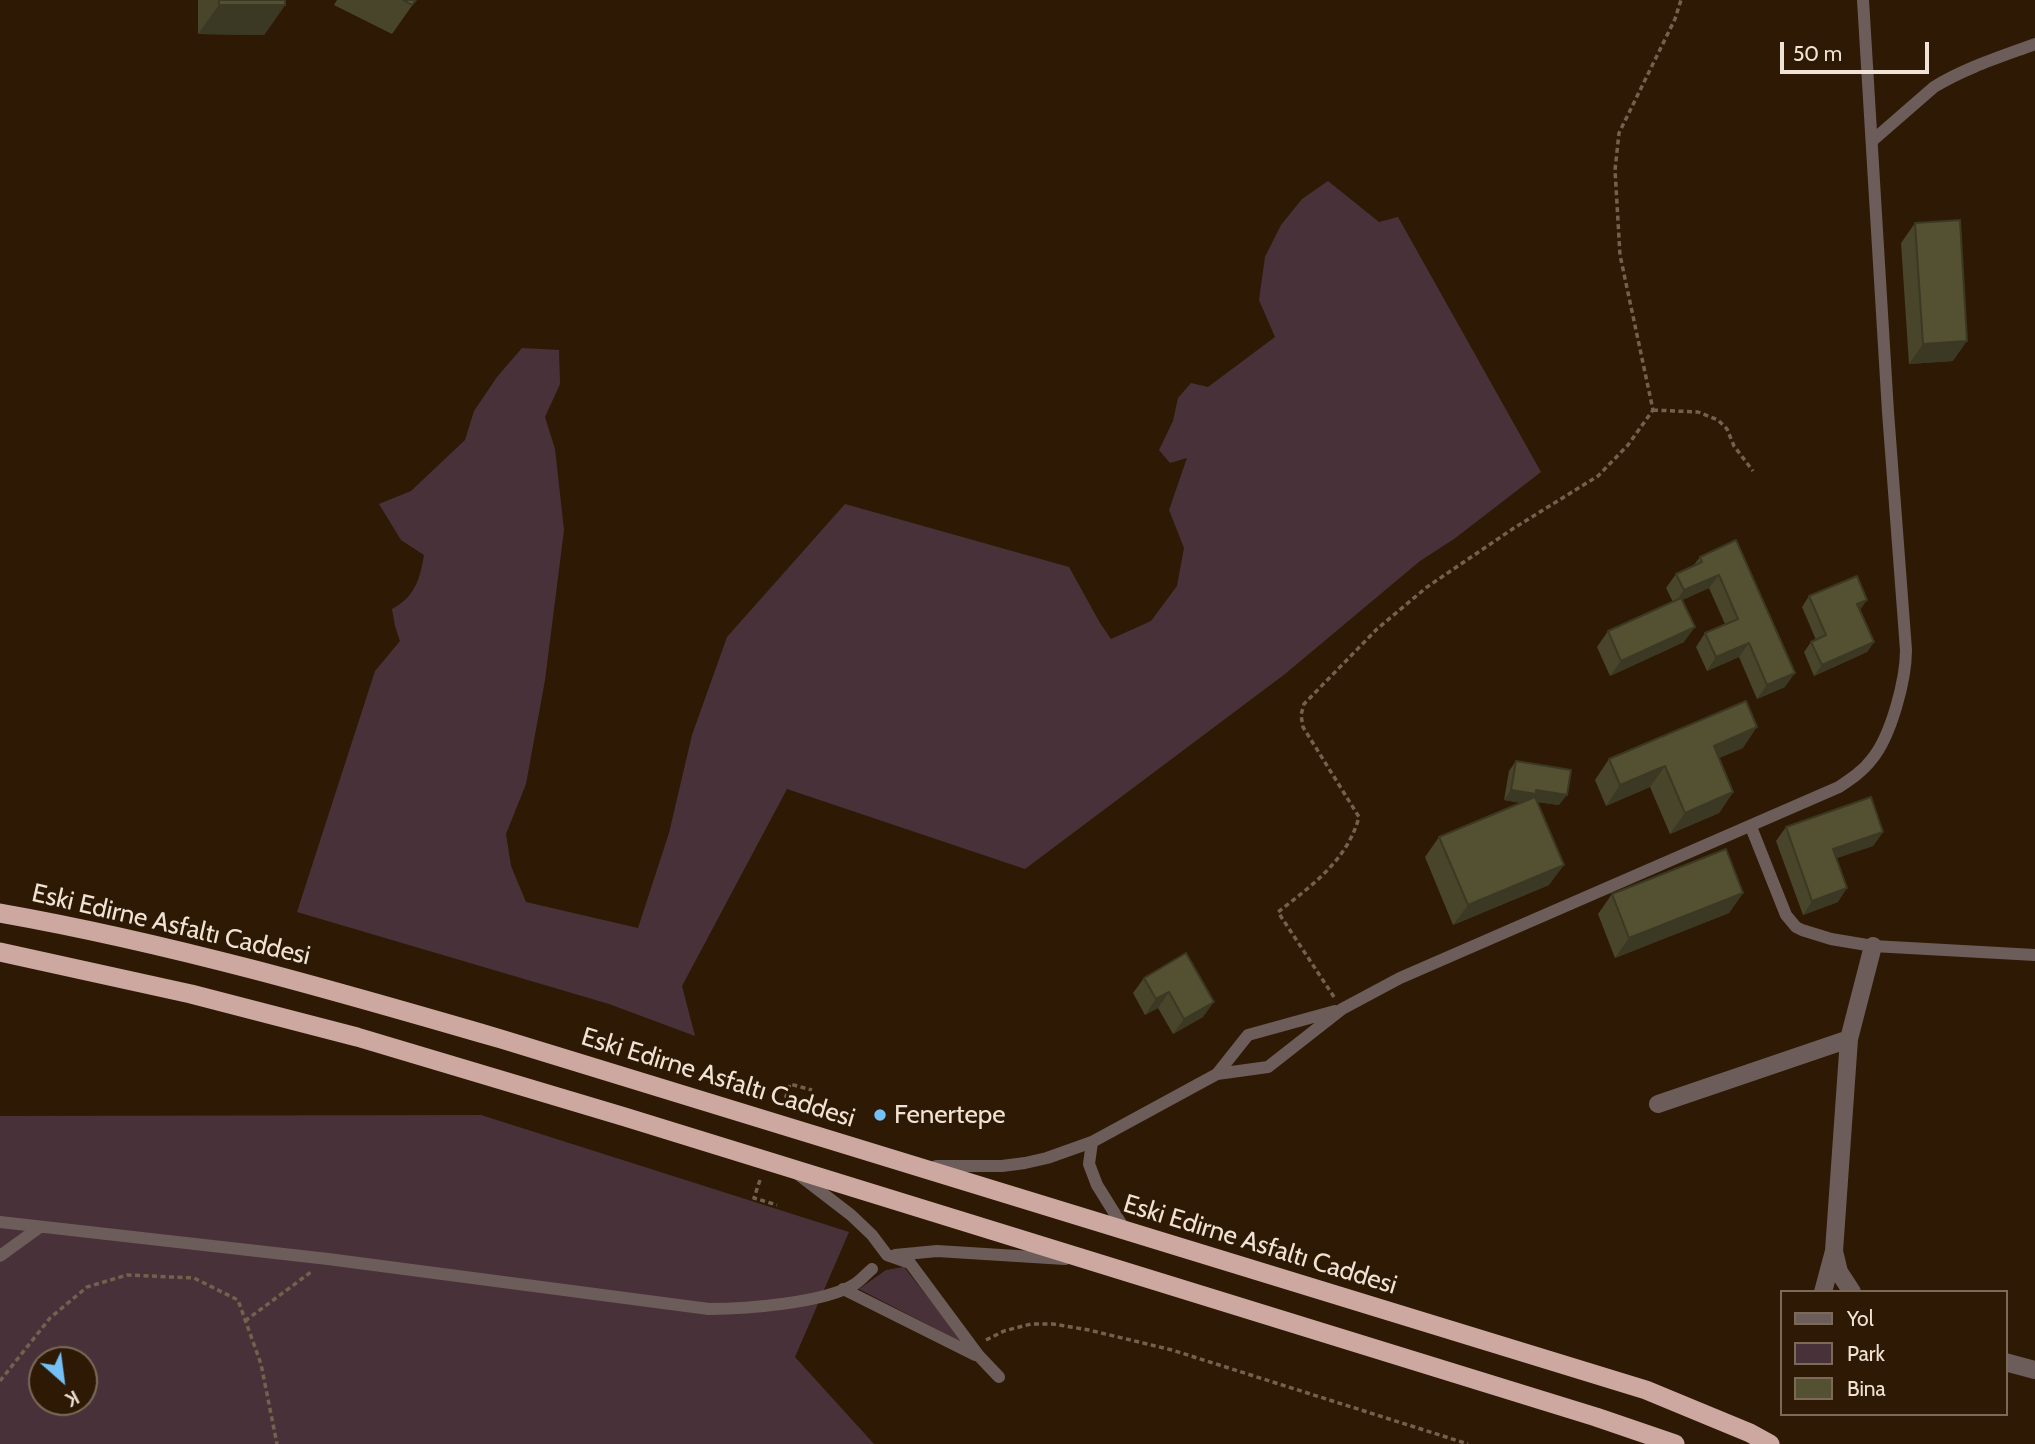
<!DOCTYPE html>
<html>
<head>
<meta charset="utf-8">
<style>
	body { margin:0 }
	#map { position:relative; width:2035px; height:1444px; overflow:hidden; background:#2e1a04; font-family:Cabin,sans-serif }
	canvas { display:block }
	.legend { position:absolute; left:1780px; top:1290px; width:228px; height:126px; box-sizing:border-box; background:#2e1a04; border:2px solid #7c6a58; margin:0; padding:9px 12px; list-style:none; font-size:21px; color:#f0e3d5 }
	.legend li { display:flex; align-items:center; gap:14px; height:35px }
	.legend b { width:35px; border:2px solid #7c6a58 }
	.north { position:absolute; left:28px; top:1346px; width:70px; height:70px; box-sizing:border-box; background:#2e1a04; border:2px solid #7c6a58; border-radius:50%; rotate:152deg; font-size:19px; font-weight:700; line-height:28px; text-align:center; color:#f0e3d5 }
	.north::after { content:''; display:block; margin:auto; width:24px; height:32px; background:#74c0f6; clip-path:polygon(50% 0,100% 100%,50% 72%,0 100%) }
	.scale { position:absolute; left:1780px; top:42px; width:149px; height:32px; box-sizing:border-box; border:4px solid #f0e3d5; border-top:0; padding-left:9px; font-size:21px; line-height:24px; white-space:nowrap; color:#f0e3d5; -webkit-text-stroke:5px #2e1a04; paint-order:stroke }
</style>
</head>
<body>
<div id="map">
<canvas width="2035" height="1444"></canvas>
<ul class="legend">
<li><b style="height:9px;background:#6d5d5a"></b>Yol</li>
<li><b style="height:19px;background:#493139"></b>Park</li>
<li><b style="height:19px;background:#545032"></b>Bina</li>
</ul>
<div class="north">K</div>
<div class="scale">50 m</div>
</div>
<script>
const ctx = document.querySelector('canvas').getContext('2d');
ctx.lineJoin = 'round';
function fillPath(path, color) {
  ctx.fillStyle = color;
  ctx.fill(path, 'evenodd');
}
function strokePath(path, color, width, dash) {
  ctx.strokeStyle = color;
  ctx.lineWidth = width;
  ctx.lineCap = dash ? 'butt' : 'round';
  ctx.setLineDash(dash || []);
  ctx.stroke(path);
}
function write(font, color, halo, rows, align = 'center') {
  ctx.font = font + ' Cabin,sans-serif';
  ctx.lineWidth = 6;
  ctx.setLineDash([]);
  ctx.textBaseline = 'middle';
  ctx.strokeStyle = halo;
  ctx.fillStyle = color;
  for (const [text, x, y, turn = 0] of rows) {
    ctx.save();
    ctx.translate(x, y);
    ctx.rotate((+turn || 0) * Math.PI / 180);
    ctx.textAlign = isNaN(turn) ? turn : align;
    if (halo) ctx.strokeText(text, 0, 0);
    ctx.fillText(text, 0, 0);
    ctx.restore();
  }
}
fillPath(new Path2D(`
	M 1328,181 L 1379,222 L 1398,217 L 1541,472 L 1454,539 L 1420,561 L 1285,674 L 1025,869 L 787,789 L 682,986 L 695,1036 L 609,1004 L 297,912 L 375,671 L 400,641 L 395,626 L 392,609 C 415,597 420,579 424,555 L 401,540 L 379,504 L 411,491 L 465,440 L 474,411 L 497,377 L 522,348 L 559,350 L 560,384 L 545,417 L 555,449 L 564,530 L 545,680 L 526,784 L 506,834 L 511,866 L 526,902 L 638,928 L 669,833 L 692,735 L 727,637 L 845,504 L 1069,567 L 1100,623 L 1111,639 L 1151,621 L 1177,586 L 1184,548 L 1169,510 L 1187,458 L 1170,463 L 1159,450 L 1173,421 L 1178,398 L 1191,383 L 1208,387 L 1275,337 L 1259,300 L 1265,257 L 1281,225 L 1302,199 Z
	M 481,1115 L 849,1232 L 795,1357 L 874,1444 L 0,1444 L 0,1116 ZM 42,1360 L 84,1360 L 84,1402 L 42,1402 Z
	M 904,1267 L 965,1344 L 859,1289 L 886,1270 Z`), '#493139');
strokePath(new Path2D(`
	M 1653,410 L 1698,412 L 1718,420 L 1727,429 L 1734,446 L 1753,471
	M 1334,997 L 1278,912 C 1311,886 1347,861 1359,817 L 1303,727 L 1301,715 L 1304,704 L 1377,629 L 1427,587 L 1514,528 L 1598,476 L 1628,445 L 1653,410 L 1620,255 L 1615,170 L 1619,133 L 1675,19 L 1681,0
	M 783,1106 L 790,1084 L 812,1090
	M 760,1180 L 754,1198 L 777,1205
	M 245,1321 L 311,1272
	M 986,1340 L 1004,1331 L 1031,1324 L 1053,1324 L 1089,1330 L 1172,1350 L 1468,1444
	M 0,1381 L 50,1318 L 87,1287 L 127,1275 L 194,1278 L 238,1300 L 261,1364 L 277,1444`), '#73614e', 3.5, [5, 3.5]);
strokePath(new Path2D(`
	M 1872,141 L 1934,87 C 1965,68 2000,57 2035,44
	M 1751,827 L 1786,915 L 1796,927 L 1802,930 L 1831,939 L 1873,946 L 2035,955
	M 1217,1074 L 1248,1035 L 1335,1011
	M 1092,1142 L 1089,1164 L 1097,1185 L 1125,1230
	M 936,1166 L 1002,1166 L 1025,1163 L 1047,1158 L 1092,1142 L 1217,1074 L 1268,1067 L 1342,1009 L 1400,978 L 1839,787 C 1851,779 1863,771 1872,759 C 1891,736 1906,680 1906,650 L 1888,412 L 1863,0
	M 799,1175 L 851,1215 L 872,1235 L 887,1255 L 910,1263 L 979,1356 L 999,1377
	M 0,1222 L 328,1259 L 709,1309 C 745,1309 825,1303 855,1284 C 861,1280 866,1274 872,1269
	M 895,1255 L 937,1251 L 1065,1259
	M 0,1256 L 40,1227
	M 843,1289 L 975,1355`), '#6d5d5a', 12);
strokePath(new Path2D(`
	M 1658,1104 L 1849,1039
	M 1834,1251 L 1839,1272 L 1852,1292
	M 1823,1292 L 1834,1251 L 1849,1039 L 1873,946
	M 2005,1362 L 2035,1370`), '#6d5d5a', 18);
strokePath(new Path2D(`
	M 0,913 C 170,943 336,991 501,1039 L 1646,1390 L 1750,1433 L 1770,1444
	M 0,952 L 191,994 L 357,1037 L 625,1117 L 1596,1417 L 1675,1444`), '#cca8a0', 19);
fillPath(new Path2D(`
	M 198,0 L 285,0 L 285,5 L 264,35 L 198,34 Z
	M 337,0 L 416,0 L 392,34 L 334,5 Z
	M 1915,223 L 1953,361 L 1909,364 L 1901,243 Z
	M 1736,540 L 1785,687 L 1757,699 L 1739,657 L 1707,671 L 1696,647 L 1705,633 L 1725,624 L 1709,588 L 1682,600 L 1684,642 L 1610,676 L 1597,647 L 1608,631 L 1673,602 L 1666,588 L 1676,574 L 1693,566 L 1700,557 Z
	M 1809,596 L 1860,610 L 1874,642 L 1867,652 L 1814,676 L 1804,652 L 1811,642 L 1816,640 L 1802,607 Z
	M 1743,748 L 1719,758 L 1733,792 L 1719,813 L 1670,834 L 1650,787 L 1606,806 L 1595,780 L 1609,759 Z
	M 1516,761 L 1559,805 L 1537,802 L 1549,885 L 1453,925 L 1425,857 L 1439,837 L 1521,803 L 1504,800 L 1509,771 Z
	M 1786,827 L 1883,832 L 1873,846 L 1837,858 L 1838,902 L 1803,915 L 1776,841 Z
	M 1743,893 L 1729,913 L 1615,958 L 1598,914 L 1612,894 Z
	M 1186,953 L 1203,1017 L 1173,1034 L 1158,1008 L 1145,1015 L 1133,993 L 1144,978 Z`), '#48452b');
fillPath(new Path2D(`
	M 219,5 L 285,5 L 264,35 L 198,34 Z
	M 1967,341 L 1953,361 L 1909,364 L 1923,344 Z
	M 1719,575 L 1709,588 L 1674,604 L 1684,590 Z
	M 1867,600 L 1860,610 L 1857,604 Z
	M 1695,627 L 1684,642 L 1610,676 L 1621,661 Z
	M 1874,642 L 1867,652 L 1814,676 L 1822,665 Z
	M 1749,643 L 1739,657 L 1707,671 L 1716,657 Z
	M 1795,673 L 1785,687 L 1757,699 L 1767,685 Z
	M 1757,727 L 1743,748 L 1699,766 L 1714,746 Z
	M 1665,766 L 1650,787 L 1606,806 L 1620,785 Z
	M 1511,790 L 1536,790 L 1567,795 L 1559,805 L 1531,801 L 1529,804 L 1504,800 Z
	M 1733,792 L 1719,813 L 1670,834 L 1685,813 Z
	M 1883,832 L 1873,846 L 1824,862 L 1833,849 Z
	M 1564,865 L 1549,885 L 1453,925 L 1468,905 Z
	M 1847,888 L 1838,902 L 1803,915 L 1812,901 Z
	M 1743,893 L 1729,913 L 1615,958 L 1629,938 Z
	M 1169,992 L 1158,1008 L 1145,1015 L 1156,999 Z
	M 1214,1002 L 1203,1017 L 1173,1034 L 1184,1019 Z`), '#3b3823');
const building = new Path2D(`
	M 219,0 L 285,0 L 285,5 L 219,5 Z
	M 403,0 L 416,0 L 412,5 Z
	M 1960,220 L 1967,341 L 1923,344 L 1915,223 Z
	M 1736,540 L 1795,673 L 1767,685 L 1749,643 L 1716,657 L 1705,633 L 1738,619 L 1719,575 L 1684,590 L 1676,574 L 1702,562 L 1700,557 Z
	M 1857,576 L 1867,600 L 1857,604 L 1874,642 L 1822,665 L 1811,642 L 1826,635 L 1809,596 Z
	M 1681,598 L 1695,627 L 1621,661 L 1608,631 Z
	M 1746,701 L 1757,727 L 1714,746 L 1733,792 L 1685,813 L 1665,766 L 1620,785 L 1609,759 Z
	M 1516,761 L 1571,770 L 1567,795 L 1536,790 L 1536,794 L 1511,790 Z
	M 1535,797 L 1564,865 L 1468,905 L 1439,837 Z
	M 1871,797 L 1883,832 L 1833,849 L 1847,888 L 1812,901 L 1786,827 Z
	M 1726,849 L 1743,893 L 1629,938 L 1612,894 Z
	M 1186,953 L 1214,1002 L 1184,1019 L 1169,992 L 1156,999 L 1144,978 Z`);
fillPath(building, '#545032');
strokePath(building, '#3b3823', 2);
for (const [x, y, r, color] of [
	[880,1115,7,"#74c0f6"]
]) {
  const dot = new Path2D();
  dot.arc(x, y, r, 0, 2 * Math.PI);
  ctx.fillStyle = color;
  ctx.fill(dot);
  strokePath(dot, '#2e1a04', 2.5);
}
write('26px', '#f0e3d5', '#2e1a04', [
	["Eski Edirne Asfaltı Caddesi",171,925,13],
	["Eski Edirne Asfaltı Caddesi",718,1078,17],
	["Eski Edirne Asfaltı Caddesi",1260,1245,17]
]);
write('26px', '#f0e3d5', '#2e1a04', [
	["Fenertepe",894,1115]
], 'left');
</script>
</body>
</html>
